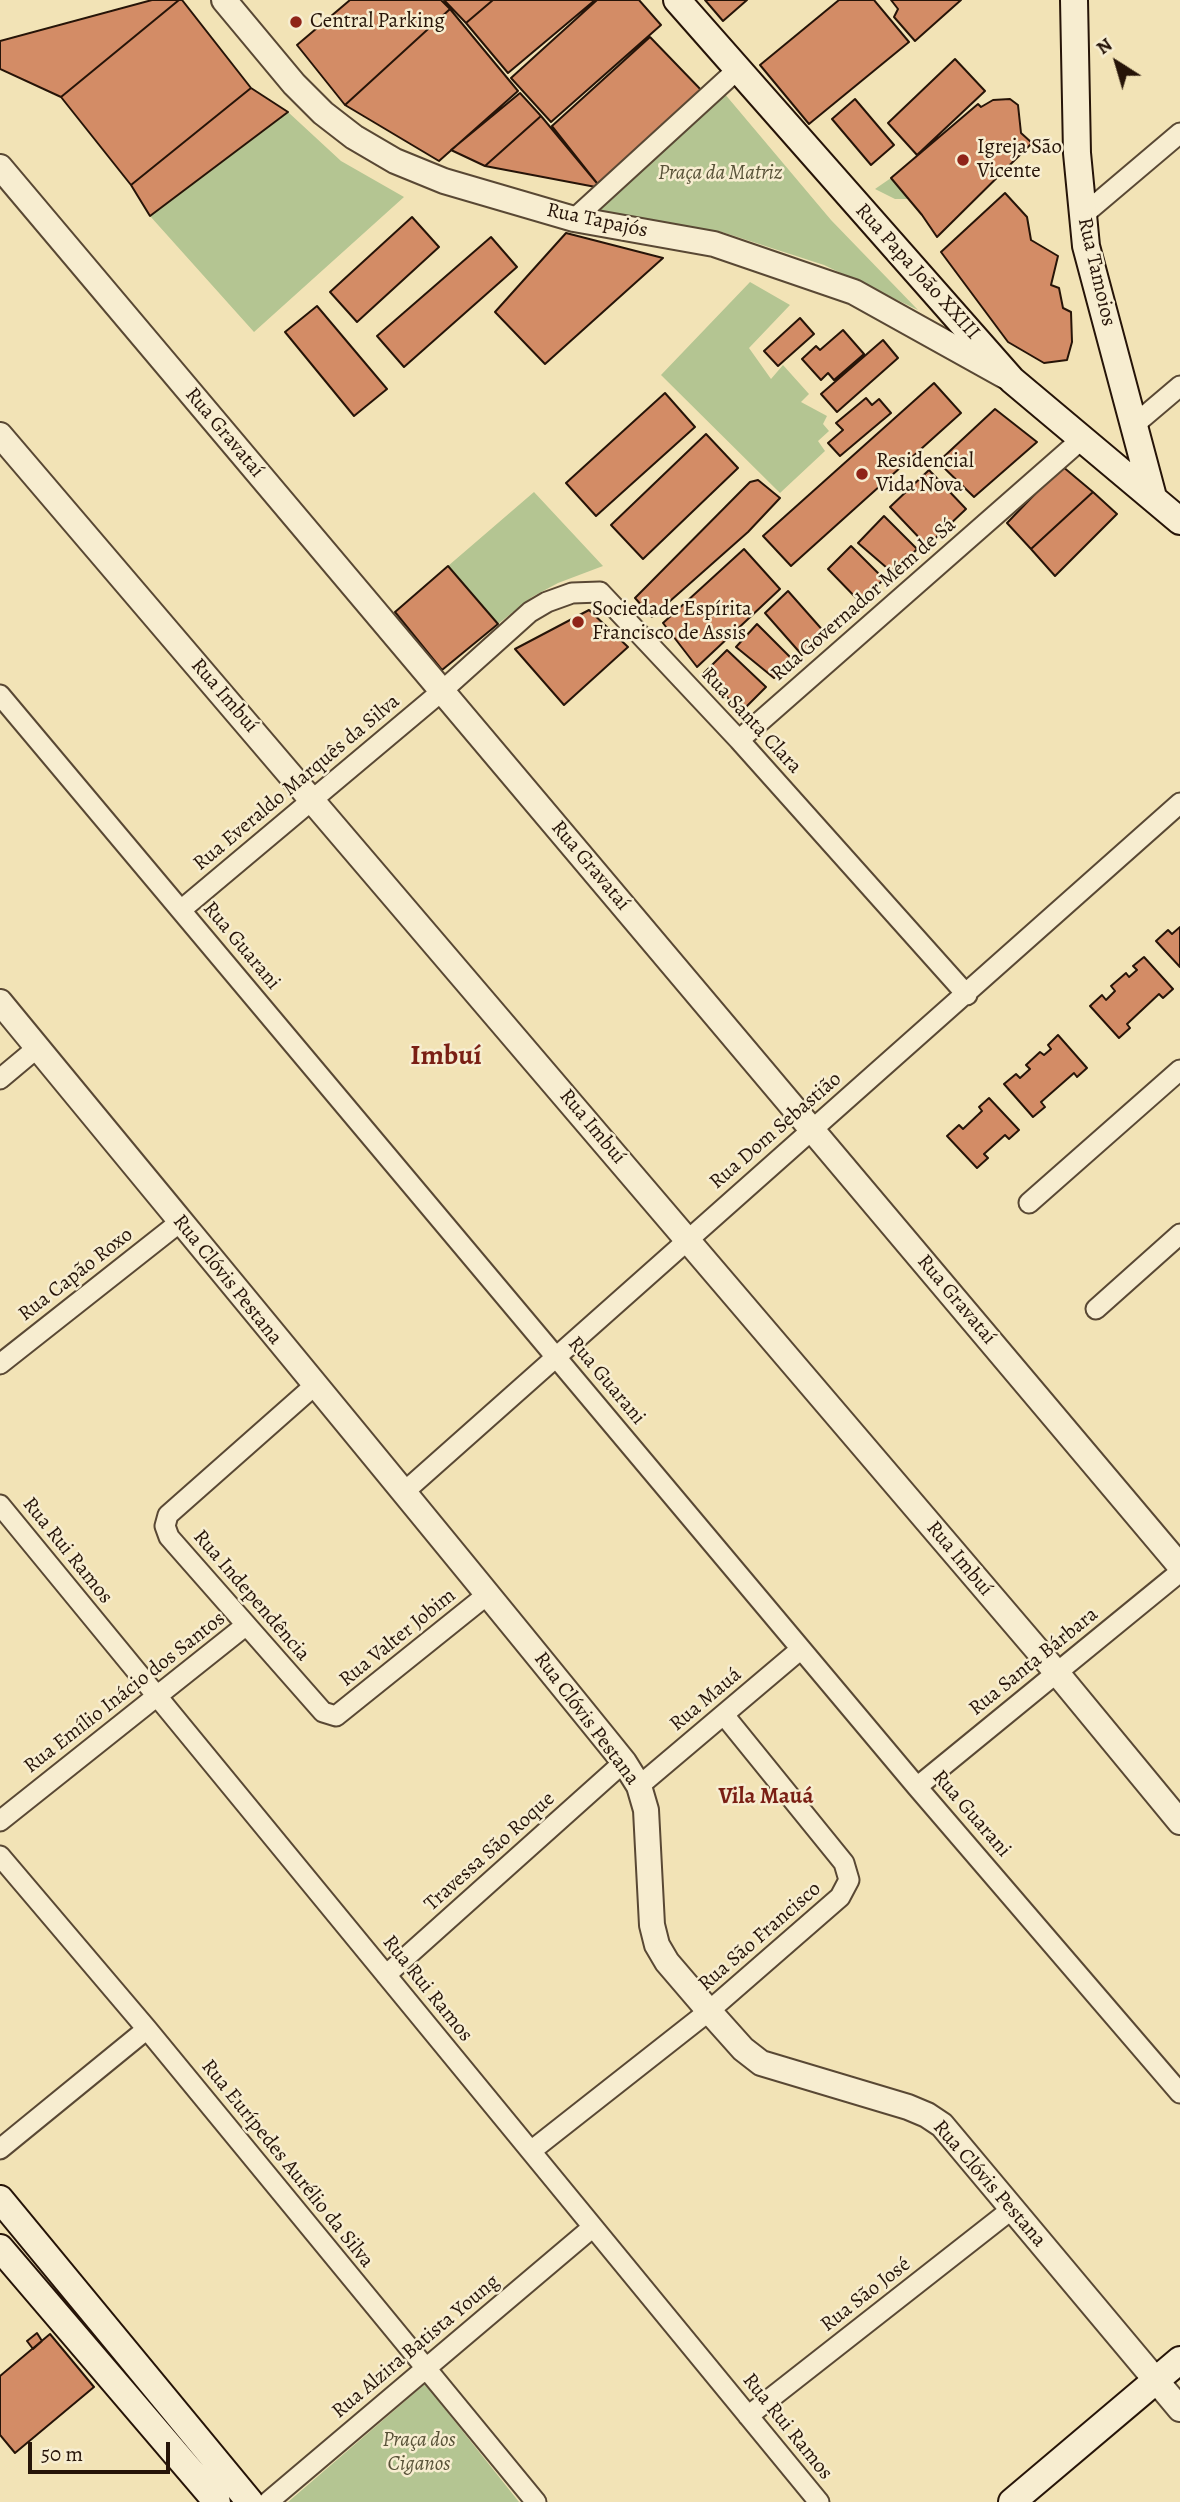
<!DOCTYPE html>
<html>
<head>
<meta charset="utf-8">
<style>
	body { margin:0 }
	#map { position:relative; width:1180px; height:2502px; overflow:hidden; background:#f2e3b6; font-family:Alegreya,serif }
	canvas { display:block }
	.north { position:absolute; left:1082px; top:28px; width:70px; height:70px; -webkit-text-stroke:5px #f7edd0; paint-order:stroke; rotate:323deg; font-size:19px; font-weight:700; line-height:28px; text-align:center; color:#261408 }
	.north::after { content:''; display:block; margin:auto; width:24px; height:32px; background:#261408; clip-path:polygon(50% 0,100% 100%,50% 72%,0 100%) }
	.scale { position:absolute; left:28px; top:2442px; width:142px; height:32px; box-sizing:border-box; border:4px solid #261408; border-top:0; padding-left:9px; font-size:21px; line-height:24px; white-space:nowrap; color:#261408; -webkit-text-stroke:5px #f7edd0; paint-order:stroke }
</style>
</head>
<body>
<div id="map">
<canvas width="1180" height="2502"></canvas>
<div class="north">N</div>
<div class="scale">50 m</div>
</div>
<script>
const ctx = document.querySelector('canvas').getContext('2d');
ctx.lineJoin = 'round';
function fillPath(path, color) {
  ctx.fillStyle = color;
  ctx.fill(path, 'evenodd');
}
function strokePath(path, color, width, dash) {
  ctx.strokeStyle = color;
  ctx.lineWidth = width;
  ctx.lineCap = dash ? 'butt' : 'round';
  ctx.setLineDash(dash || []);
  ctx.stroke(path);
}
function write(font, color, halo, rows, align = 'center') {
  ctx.font = font + ' Alegreya,serif';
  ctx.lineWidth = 5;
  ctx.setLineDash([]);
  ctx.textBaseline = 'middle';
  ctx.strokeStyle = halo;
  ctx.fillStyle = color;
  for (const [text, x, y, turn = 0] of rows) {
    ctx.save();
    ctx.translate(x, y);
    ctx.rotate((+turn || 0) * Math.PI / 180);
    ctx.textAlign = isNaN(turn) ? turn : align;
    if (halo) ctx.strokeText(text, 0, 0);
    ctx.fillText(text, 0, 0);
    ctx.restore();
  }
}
fillPath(new Path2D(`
	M 724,93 L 831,220 L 918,310 L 824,265 L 722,232 L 597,211 Z
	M 288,112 L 341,161 L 404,197 L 254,332 L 150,216 Z
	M 891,178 L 908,199 L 895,199 L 875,189 Z
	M 750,282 L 790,305 L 749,348 L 771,379 L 783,365 L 809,394 L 801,402 L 827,416 L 823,424 L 829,431 L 818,441 L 825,451 L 780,493 L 661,375 Z
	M 534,492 L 603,566 L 558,583 L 532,597 L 498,624 L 448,566 Z
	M 425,2384 L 519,2502 L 288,2502 Z`), '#b4c592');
const building = new Path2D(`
	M 152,0 L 179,0 L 61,97 L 0,69 L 0,41 Z
	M 179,0 L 182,0 L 251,88 L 131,185 L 61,97 Z
	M 350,0 L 441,0 L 450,9 L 345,105 L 297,45 Z
	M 444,0 L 493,0 L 466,23 Z
	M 493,0 L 595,0 L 508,73 L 466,23 Z
	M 597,0 L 639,0 L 661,25 L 551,122 L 511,78 Z
	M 705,0 L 747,0 L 723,21 Z
	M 839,0 L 874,0 L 909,42 L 809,124 L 760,65 Z
	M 891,0 L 961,0 L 915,41 L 894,17 L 898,9 Z
	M 450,9 L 518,91 L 439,161 L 345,105 Z
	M 650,37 L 704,93 L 601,188 L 552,126 Z
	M 955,59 L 985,91 L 917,155 L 888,123 Z
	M 251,88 L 288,112 L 150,216 L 131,185 Z
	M 520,93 L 541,116 L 485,166 L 451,150 Z
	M 855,99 L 894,145 L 871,165 L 832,119 Z
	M 1010,99 L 1018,105 L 1021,133 L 1032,143 L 937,237 L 922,215 L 891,178 L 978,104 L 981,107 L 993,100 Z
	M 541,116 L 601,188 L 485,166 Z
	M 1005,193 L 1027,217 L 1031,240 L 1058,256 L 1051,285 L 1059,288 L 1063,308 L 1071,312 L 1072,342 L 1067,360 L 1044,363 L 1008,342 L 941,252 Z
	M 412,217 L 439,247 L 357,322 L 330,292 Z
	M 566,233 L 663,258 L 545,364 L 495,312 Z
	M 491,237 L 517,267 L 404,367 L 377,336 Z
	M 317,306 L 387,389 L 354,416 L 285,332 Z
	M 800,318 L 814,334 L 778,366 L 764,351 Z
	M 843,330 L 864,354 L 834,380 L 828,373 L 821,380 L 802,359 L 816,346 L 820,350 Z
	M 883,340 L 898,358 L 837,412 L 821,394 Z
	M 934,383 L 961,413 L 791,566 L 763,536 Z
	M 665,393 L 695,427 L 596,516 L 566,483 Z
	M 866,398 L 872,405 L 879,399 L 891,413 L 840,456 L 828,443 L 843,430 L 836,423 Z
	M 995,409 L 1037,442 L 974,497 L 938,462 Z
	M 706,434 L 738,468 L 643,559 L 611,525 Z
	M 1062,466 L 1093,492 L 1031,549 L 1007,523 Z
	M 929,470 L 966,509 L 927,546 L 890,507 Z
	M 758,480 L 780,498 L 748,532 L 652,617 L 635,598 L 750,482 Z
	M 1093,492 L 1117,514 L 1055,576 L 1031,549 Z
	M 884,516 L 917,549 L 894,574 L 858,543 Z
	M 851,546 L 884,579 L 860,602 L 828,569 Z
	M 744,549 L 780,589 L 697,667 L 663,623 Z
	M 448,566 L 498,624 L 442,670 L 395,612 Z
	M 788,591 L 826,634 L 802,655 L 765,613 Z
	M 589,610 L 628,647 L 564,705 L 515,649 Z
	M 757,624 L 793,660 L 774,678 L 736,647 Z
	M 727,650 L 766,687 L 741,712 L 704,673 Z
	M 1180,927 L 1180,967 L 1156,941 L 1168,930 L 1172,934 Z
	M 1144,957 L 1173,989 L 1163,998 L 1159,994 L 1127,1024 L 1130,1028 L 1119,1038 L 1090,1006 L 1102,995 L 1106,1000 L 1115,991 L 1111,986 L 1126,973 L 1129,977 L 1137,970 L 1133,966 Z
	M 1058,1035 L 1087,1068 L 1077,1077 L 1074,1073 L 1041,1102 L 1045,1107 L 1033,1117 L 1004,1084 L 1016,1074 L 1020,1078 L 1030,1069 L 1026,1065 L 1040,1052 L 1044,1055 L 1051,1049 L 1048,1045 Z
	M 989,1098 L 1019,1130 L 1009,1139 L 1005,1135 L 984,1154 L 988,1158 L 977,1168 L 947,1136 L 959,1125 L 963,1129 L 982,1111 L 979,1107 Z
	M 37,2333 L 42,2341 L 33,2349 L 27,2341 Z
	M 50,2334 L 94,2387 L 15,2453 L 0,2435 L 0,2376 Z`);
fillPath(building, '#d38c66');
strokePath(building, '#261408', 2);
const minor = new Path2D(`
	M 1082,216 L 1180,133
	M 574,219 L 737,70
	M 1134,425 L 1180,386
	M 0,695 L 917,1787 L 1180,2093
	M 739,740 L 1083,438
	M 181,910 L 442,691 L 530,612 L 547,602 L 572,593 L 600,592 L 739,740 L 967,995
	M 0,1079 L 37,1048
	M 1029,1203 L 1180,1070
	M 1096,1309 L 1180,1234
	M 0,1364 L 180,1222
	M 314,1386 L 168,1515 L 165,1526 L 169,1537 L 323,1712 L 336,1716 L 488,1594
	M 403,1493 C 661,1263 922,1035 1180,803
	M 0,1505 L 819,2502
	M 639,1786 L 801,1649
	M 917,1787 L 1180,1572
	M 0,1821 L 245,1626
	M 0,1856 L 147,2029 L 536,2502
	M 386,1975 L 624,1762
	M 0,2149 L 147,2029
	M 531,2151 L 709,2011 L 840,1897 L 849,1880 L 844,1863 L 724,1715
	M 748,2416 L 1012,2209
	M 268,2502 L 593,2227`);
const tertiary = new Path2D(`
	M 224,0 L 294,84 L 323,113 L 354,137 L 395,161 L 444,181 L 574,219 L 714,244 L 854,292 L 1005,376
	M 0,167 L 1180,1566
	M 0,435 L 1057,1673 L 1180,1822
	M 0,1002 C 208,1255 418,1507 624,1762 L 639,1786 L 646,1810 L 652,1925 L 657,1945 L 667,1962 L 709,2011 L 743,2049 L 761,2063 L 908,2107 L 927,2115 L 942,2125 L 1180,2409`);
const secondary = new Path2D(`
	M 677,0 L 1012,380 L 1180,521
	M 1074,0 L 1077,153 L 1086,246 L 1153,497
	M 0,2199 L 250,2502
	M 0,2248 L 217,2502
	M 1012,2502 L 1180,2360`);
strokePath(minor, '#594834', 23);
strokePath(tertiary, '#594834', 28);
strokePath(secondary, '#261408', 30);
strokePath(minor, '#f7edd0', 19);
strokePath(tertiary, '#f7edd0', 24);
strokePath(secondary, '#f7edd0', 26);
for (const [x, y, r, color] of [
	[296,22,7,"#8f2418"],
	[963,160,7,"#8f2418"],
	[862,474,7,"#8f2418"],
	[578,622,7,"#8f2418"]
]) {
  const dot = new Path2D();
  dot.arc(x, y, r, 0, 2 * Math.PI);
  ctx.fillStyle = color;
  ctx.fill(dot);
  strokePath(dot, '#f7edd0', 2.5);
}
write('21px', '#261408', '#f7edd0', [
	["Central Parking",310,22],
	["Igreja São",977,148],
	["Vicente",977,172],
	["Residencial",876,462],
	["Vida Nova",876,486],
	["Sociedade Espírita",592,610],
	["Francisco de Assis",592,634]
], 'left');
write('italic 21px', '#585238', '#f7edd0', [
	["Praça da Matriz",720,174],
	["Praça dos",419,2441],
	["Ciganos",419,2465]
]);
write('21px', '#261408', '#f7edd0', [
	["Rua Tapajós",597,221,12],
	["Rua Papa João XXIII",917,272,48],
	["Rua Tamoios",1096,272,77],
	["Rua Gravataí",224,433,50],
	["Rua Governador Mém de Sá",864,600,-41],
	["Rua Imbuí",224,696,49],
	["Rua Santa Clara",751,721,47],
	["Rua Everaldo Marquês da Silva",297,783,-40],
	["Rua Gravataí",590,866,50],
	["Rua Guarani",241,946,50],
	["Rua Imbuí",592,1127,50],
	["Rua Dom Sebastião",776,1131,-41],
	["Rua Capão Roxo",76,1275,-38],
	["Rua Clóvis Pestana",227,1280,51],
	["Rua Gravataí",956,1300,50],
	["Rua Guarani",606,1381,50],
	["Rua Rui Ramos",67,1551,51],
	["Rua Imbuí",959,1559,50],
	["Rua Independência",251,1596,49],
	["Rua Valter Jobim",398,1638,-39],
	["Rua Santa Bárbara",1034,1662,-39],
	["Rua Emílio Inácio dos Santos",125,1693,-38],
	["Rua Mauá",706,1700,-40],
	["Rua Clóvis Pestana",586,1719,53],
	["Rua Guarani",971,1814,49],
	["Travessa São Roque",490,1852,-42],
	["Rua São Francisco",760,1937,-41],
	["Rua Rui Ramos",427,1989,51],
	["Rua Eurípedes Aurélio da Silva",287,2164,51],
	["Rua Clóvis Pestana",989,2184,49],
	["Rua São José",866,2295,-38],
	["Rua Alzira Batista Young",416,2347,-40],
	["Rua Rui Ramos",787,2427,51]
]);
write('bold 23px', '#7a1f14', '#f7edd0', [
	["Vila Mauá",766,1797]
]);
write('bold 28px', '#7a1f14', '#f7edd0', [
	["Imbuí",446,1057]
]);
</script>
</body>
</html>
